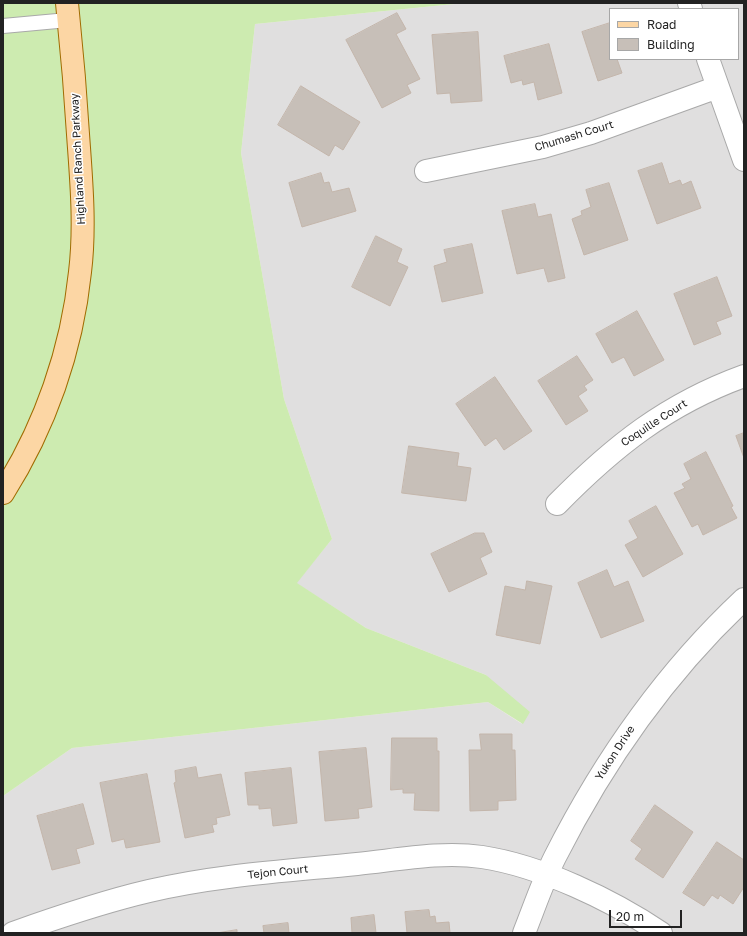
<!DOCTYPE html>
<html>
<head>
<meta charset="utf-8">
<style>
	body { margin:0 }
	#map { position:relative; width:747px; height:936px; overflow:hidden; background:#f2efe9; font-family:"Golos Text",sans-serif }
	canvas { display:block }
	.frame { position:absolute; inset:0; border:4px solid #222; pointer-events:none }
	.legend { position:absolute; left:609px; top:8px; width:130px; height:52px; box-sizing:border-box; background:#fff; border:1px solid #a7a7a7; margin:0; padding:5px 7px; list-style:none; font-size:12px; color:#222 }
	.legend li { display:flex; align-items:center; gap:8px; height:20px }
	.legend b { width:20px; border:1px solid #a7a7a7 }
	.scale { position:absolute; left:609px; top:910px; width:73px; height:18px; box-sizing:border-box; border:2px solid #222; border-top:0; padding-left:5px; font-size:12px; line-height:14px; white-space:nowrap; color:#222; -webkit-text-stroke:3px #fff; paint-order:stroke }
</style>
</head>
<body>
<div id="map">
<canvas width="747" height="936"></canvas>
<div class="frame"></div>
<ul class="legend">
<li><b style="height:5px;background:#fcd6a4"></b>Road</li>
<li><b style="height:11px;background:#c7bfb8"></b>Building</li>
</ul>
<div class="scale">20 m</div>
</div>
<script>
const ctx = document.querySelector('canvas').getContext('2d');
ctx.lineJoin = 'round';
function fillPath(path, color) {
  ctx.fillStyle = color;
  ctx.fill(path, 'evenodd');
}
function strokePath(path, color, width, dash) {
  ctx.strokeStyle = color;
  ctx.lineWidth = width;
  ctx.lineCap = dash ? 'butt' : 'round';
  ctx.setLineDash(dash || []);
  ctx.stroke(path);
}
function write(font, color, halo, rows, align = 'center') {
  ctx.font = font + ' "Golos Text",sans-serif';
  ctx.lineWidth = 3;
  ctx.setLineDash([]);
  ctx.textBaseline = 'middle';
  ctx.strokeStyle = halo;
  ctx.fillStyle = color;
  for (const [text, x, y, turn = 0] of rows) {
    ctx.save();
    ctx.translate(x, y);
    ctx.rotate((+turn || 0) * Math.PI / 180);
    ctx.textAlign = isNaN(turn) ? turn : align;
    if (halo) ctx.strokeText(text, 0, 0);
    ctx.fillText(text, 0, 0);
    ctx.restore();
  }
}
fillPath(new Path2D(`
	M 464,3 L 744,3 L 744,933 L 3,933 L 3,796 L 72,748 L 488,702 L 522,724 L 486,675 L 366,628 L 296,583 L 332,539 L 284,399 L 241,153 L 255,24 ZM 610,9 L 738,9 L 738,59 L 610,59 Z`), '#e0dfdf');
fillPath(new Path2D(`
	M 3,3 L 464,3 L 255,24 L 241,153 L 284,399 L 332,539 L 297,583 L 366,628 L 486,675 L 530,712 L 523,724 L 488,702 L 72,748 L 3,796 Z`), '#cdebb0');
const building = new Path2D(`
	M 397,13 L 406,29 L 396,34 L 420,79 L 407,85 L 411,93 L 382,108 L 346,40 Z
	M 610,23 L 610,59 L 617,59 L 622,73 L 598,81 L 582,32 Z
	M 478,32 L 482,101 L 451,103 L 450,93 L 437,94 L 432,35 Z
	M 549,44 L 562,93 L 538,100 L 534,82 L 523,85 L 522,80 L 511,83 L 504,56 Z
	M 301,86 L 360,122 L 343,150 L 335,145 L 329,156 L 278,125 Z
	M 662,163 L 669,184 L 680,180 L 682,185 L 691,181 L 701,208 L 657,224 L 638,171 Z
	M 321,173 L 324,183 L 329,182 L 332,192 L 349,188 L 356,211 L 302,227 L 289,183 Z
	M 609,183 L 628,240 L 584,255 L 572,219 L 582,215 L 581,211 L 591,207 L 586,190 Z
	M 535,204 L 538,217 L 551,214 L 565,278 L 548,282 L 544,268 L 517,274 L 502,211 Z
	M 376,236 L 402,249 L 397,262 L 408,267 L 390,306 L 352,287 Z
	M 472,244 L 483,293 L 442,302 L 434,266 L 447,262 L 444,250 Z
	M 717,277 L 732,316 L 716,322 L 721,334 L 694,345 L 674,294 Z
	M 637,311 L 664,360 L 634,376 L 624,357 L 612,363 L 596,334 Z
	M 577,356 L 593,380 L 584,386 L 587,390 L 578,396 L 588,411 L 566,425 L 538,381 Z
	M 495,377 L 532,431 L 504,450 L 496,438 L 485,446 L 456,404 Z
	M 744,433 L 744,458 L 736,436 Z
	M 409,446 L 459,453 L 457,466 L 471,468 L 466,501 L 402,493 Z
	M 706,452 L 733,506 L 731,507 L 737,518 L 703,535 L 698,524 L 692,527 L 674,493 L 685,488 L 682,484 L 691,479 L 684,464 Z
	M 656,506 L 683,554 L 643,577 L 625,545 L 638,538 L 629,521 Z
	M 475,533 L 484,533 L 492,552 L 480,558 L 487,574 L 449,592 L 431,554 Z
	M 607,570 L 614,587 L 628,581 L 644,621 L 601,638 L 578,583 Z
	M 527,581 L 552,586 L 540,644 L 496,635 L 505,586 L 525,590 Z
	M 480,734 L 512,734 L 512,750 L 515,750 L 516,800 L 498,801 L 498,810 L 470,811 L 469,750 L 481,750 Z
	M 392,738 L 437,738 L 437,751 L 439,751 L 439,811 L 414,810 L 415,793 L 403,793 L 403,789 L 391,790 Z
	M 366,748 L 372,807 L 358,809 L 359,818 L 325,821 L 319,752 Z
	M 196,767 L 198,778 L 221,774 L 230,815 L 216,818 L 217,824 L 212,825 L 214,832 L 185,838 L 174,783 L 176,782 L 175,771 Z
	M 291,768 L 297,823 L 273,826 L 271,808 L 259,809 L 259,805 L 248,805 L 245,773 Z
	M 147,774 L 160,842 L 126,848 L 124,839 L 112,842 L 100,783 Z
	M 83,804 L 94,844 L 76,849 L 80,863 L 52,870 L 37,816 Z
	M 655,805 L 693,832 L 663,878 L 635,859 L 642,849 L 631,841 Z
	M 717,842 L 744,860 L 744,887 L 733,904 L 720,895 L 718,899 L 712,895 L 704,906 L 683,893 Z
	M 429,910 L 430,917 L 435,916 L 436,923 L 449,922 L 450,933 L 407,933 L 405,912 Z
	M 374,915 L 376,933 L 352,933 L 351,918 Z
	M 288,923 L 289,933 L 264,933 L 263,926 Z
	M 237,930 L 237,933 L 217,933 Z`);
fillPath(building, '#c7bfb8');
strokePath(building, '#c4b6ab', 1);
const lane = new Path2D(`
	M 3,26 L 68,20`);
const street = new Path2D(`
	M 689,3 L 691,9
	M 708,59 L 744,160
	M 426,171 L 543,147 L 591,133 L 718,87
	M 557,504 C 614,446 667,404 744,376
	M 13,933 C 58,917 102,902 149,891 C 217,875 287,871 357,864 C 397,860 441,851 482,857 C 541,866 612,900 661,933
	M 524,933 C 534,908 543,881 555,857 C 604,760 665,673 744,599`);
const primary = new Path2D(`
	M 3,493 C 45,427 72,350 80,272 C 85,231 82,189 79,148 C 76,99 72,51 67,3`);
strokePath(lane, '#a9a9a9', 16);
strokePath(street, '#a9a9a9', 24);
strokePath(primary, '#a06b00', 24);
strokePath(lane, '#fff', 14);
strokePath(street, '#fff', 22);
strokePath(primary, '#fcd6a4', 22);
write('11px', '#222', '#fff', [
	["Chumash Court",574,136,-17],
	["Highland Ranch Parkway",78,159,-93],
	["Coquille Court",654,423,-33],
	["Yukon Drive",615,753,-57],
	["Tejon Court",278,872,-6]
]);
</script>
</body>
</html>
